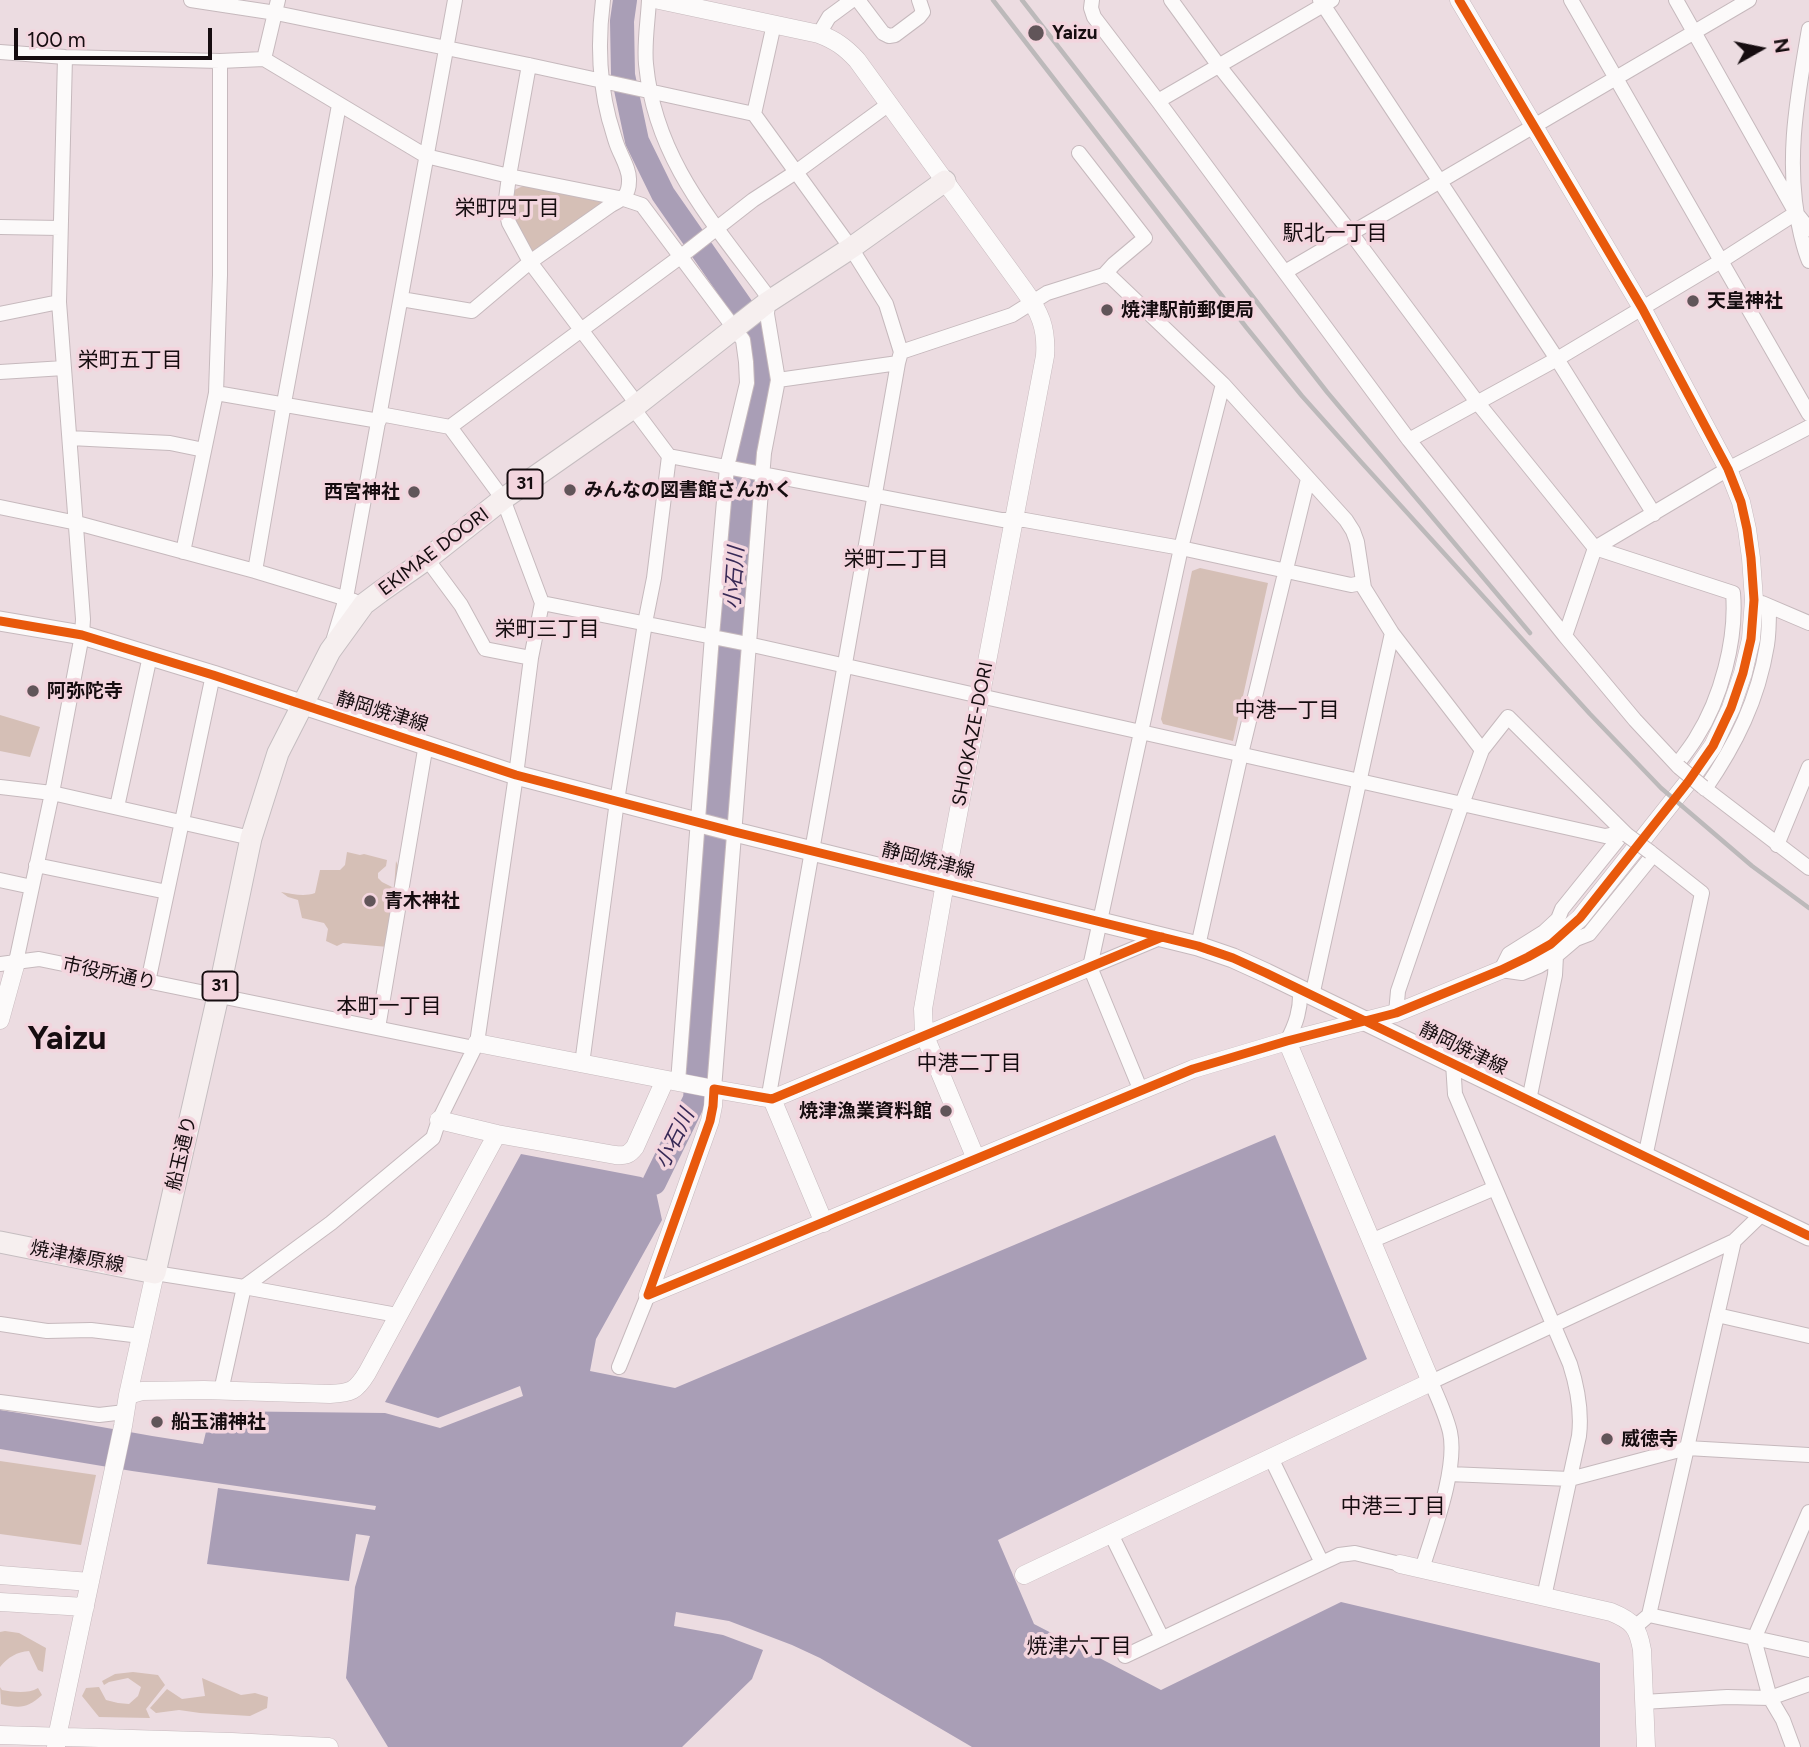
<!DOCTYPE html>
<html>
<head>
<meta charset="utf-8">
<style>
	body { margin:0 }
	#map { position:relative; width:1809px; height:1747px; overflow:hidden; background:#ecdce1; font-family:Figtree,sans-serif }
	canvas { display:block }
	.north { position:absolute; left:1725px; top:14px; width:70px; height:70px; -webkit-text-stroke:5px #f3d5de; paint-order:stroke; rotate:81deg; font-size:19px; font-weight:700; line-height:28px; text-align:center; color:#160d10 }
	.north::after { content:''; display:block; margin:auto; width:24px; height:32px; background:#160d10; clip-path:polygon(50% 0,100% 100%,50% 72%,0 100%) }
	.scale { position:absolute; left:14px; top:28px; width:198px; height:32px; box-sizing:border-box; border:4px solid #160d10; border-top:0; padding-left:9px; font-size:21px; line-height:24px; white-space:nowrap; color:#160d10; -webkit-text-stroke:5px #f3d5de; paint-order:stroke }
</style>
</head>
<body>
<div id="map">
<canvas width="1809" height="1747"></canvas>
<div class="north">N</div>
<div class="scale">100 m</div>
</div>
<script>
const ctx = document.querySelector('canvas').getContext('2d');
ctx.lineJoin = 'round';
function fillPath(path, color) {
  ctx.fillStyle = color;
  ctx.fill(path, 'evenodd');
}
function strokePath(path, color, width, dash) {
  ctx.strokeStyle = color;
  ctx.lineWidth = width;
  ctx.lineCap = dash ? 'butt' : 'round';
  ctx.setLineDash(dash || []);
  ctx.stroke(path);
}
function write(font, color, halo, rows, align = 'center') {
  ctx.font = font + ' Figtree,"Noto Sans JP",sans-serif';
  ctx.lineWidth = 7;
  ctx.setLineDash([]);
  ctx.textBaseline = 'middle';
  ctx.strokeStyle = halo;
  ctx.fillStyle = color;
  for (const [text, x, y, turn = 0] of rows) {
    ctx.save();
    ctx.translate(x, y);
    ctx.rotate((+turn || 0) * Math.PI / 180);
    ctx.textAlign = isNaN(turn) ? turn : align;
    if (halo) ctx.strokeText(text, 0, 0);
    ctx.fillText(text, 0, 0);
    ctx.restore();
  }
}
fillPath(new Path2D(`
	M 523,186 L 606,203 L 534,256 C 519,232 512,219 512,191 Z
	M 1200,568 L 1268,583 L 1233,741 L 1163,724 L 1161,719 L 1192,571 Z
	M 0,715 L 40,727 L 30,757 L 0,751 Z
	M 347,852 L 360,855 L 364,854 L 387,860 L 386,866 L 378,873 L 378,878 L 382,882 L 394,888 L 396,861 L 399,868 L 388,947 L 343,943 L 337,946 L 326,941 L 328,929 L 324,923 L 302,918 L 298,900 L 288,897 L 281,892 C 293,894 304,897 315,893 L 320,870 L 340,870 L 345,865 Z
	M 0,1461 L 96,1475 L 81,1545 L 0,1534 Z
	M 5,1631 L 19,1633 L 46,1648 L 43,1672 L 38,1670 L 29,1651 C 17,1652 8,1657 0,1667 L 0,1632 Z
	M 133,1672 L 158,1675 L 165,1685 L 146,1709 L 150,1718 L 99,1717 L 82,1696 L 86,1688 L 99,1687 L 106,1700 L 118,1703 L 129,1704 L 138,1696 L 141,1687 L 128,1678 L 109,1682 L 104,1685 L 102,1681 L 115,1674 Z
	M 202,1678 L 241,1695 L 255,1693 L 268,1697 L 267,1708 L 250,1716 L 200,1713 L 179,1710 L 156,1713 L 150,1708 L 167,1689 L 182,1699 L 205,1696 Z
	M 0,1687 L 2,1690 C 13,1692 28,1694 38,1688 L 42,1695 C 27,1708 21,1709 1,1704 Z`), '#d5bfb6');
fillPath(new Path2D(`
	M 1275,1135 L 1367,1359 L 998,1540 L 1034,1624 L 1161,1690 L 1341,1602 L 1600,1663 L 1600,1747 L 972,1747 L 820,1658 L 792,1645 L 729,1621 L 676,1612 L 674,1626 L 723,1635 L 763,1650 L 752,1679 L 682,1747 L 388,1747 L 346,1678 L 355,1587 L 370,1536 L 356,1534 L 349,1581 L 207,1564 L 218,1488 L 375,1510 L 376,1506 L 132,1471 L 0,1449 L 0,1410 C 68,1420 135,1434 203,1444 L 211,1411 L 385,1413 L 440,1428 L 523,1396 L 520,1386 L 438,1418 L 385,1402 L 521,1154 L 641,1177 L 654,1183 L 662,1220 L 596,1339 L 590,1371 L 675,1388 Z`), '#a99eb6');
strokePath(new Path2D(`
	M 625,0 L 622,21 L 623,75 L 637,141 L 663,194 L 750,319 L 756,334 L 762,384 L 743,482 L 695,1099 L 654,1183`), '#a99eb6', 24);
const minor = new Path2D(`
	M 191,0 L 276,13 L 529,65 L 754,114
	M 649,0 C 648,21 644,43 646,64 C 655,159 712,221 766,294 L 768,302 L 767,314 L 778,380 L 764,453 L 714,1089
	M 858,0 L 883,33 L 889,36 L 895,35 L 919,17 L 923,12 L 919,0
	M 1092,0 L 1091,8 L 1094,17 L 1158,101 L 1409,440 L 1565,636
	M 1171,0 L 1219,66 L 1351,233 L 1477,402 L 1595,548 L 1728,469 L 1809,427
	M 1320,0 L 1557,359 L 1654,514
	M 1571,0 L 1809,414
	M 1676,0 L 1796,213 L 1809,229
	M 1809,29 C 1797,98 1784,166 1801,235 C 1803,243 1805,252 1809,261
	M 819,34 L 829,17 L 852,0
	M 0,52 L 65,57 L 220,61 L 264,59 L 426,156 L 509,176 L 624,199 L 642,205 L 743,340 L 746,362 L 747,383 L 727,467 L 712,636 L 678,1082
	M 264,59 L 278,0
	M 529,65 L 509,176 L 505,207 L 509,223 L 530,262 L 637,404
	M 1158,101 L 1332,0
	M 1079,153 L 1145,238 L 1114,264 L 1104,275
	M 0,227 L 60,228
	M 1285,272 L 1749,0
	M 401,299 L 472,311 L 530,262 L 611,205 C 623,199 629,195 629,181 C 630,170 621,156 617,145 C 614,137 612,128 609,119 C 599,81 598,39 603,0
	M 0,314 L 59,302
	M 901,352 L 1012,315 L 1047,293 L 1104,275 L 1111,277 L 1223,384 L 1346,520 L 1353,531 L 1357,542 L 1364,588 L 1392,633 L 1482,750
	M 0,372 L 64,368
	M 778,380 L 898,363
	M 216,393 L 220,275 L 220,61
	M 633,408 L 669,456 L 1002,520 L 1025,520 L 1181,548 L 1351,585 L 1362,583
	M 450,427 L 680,257 L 753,200 L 796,172 L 889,104
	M 70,438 L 170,443 L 204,450
	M 1409,440 L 1557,359 L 1721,261 L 1796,213
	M 0,507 L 77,523 L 255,571 L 354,601
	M 183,552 L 216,393 L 379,421
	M 427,559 L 461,605 L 485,649 L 531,658
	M 255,571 L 284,403 L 339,105
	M 542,603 L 748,644 L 1605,836 L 1624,832
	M 1762,603 L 1809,623
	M 334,638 L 346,598 L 455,0
	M 1677,765 C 1683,756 1690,748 1696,738 C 1721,699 1737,639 1733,593 L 1595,548 L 1565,636 L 1635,720 L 1677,765 L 1679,767
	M 0,787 L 52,793 L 251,838
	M 1703,787 L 1809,868
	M 1705,789 C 1736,744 1758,700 1767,645 C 1769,633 1769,620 1769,607
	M 117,807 L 150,656
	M 1624,832 L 1562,909 L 1558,919 L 1544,932 L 1509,954 L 1501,970 L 1522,973 L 1539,966 L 1556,956 L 1576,939 L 1589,934 L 1653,855
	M 1777,845 L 1809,767
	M 36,865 L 167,892
	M 0,880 L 32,887
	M 1198,946 L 1241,754 L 1308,479
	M 16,962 L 52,793 L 82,635 L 83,619 L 59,302 L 65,57
	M 0,964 L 39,959 L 474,1048
	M 1090,967 L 1162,937
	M 148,982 L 213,675
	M 1312,996 L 1392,633
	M 1396,1013 L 1398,991 L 1462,804 L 1482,750 L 1508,717 L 1627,835
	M 378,1028 L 426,744
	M 1287,1041 C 1296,1024 1301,1009 1300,990
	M 1453,1063 L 1455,1094 L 1570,1364 C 1578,1389 1582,1411 1579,1436 L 1544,1597
	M 582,1064 L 617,801 L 645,623 L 654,578 L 669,456
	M 1141,1091 L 1090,967 L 1181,548 L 1223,384
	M 772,1099 L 770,1089 L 898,363 L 901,352 L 886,304 L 851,248 L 754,114 L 774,24
	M 1529,1100 L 1555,975 L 1556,956
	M 1645,1157 L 1702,893 L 1650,852
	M 1371,1241 L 1495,1188
	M 155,1273 L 244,1287 L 397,1315
	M 1717,1315 L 1809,1336
	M 0,1324 L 47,1331 L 91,1330 L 141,1336
	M 619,1367 L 648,1295
	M 221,1391 L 244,1287 L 331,1223 L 433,1138 L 439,1120 L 477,1043 L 516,775 L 531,658 L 542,603 L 503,499 L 450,427 L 380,414
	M 0,1402 L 99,1415 L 125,1412
	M 1271,1458 L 1322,1563
	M 1449,1474 L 1570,1479 L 1687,1448 L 1809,1455
	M 1111,1534 L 1162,1638
	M 1422,1569 C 1433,1533 1458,1468 1450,1432 C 1446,1415 1438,1398 1431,1382 L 1734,1241 L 1762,1214
	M 1649,1615 L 1809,1650
	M 1635,1627 L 1649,1615 L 1734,1241
	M 1125,1656 L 1339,1555 L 1355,1553 L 1400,1564
	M 1643,1702 L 1727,1697 L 1770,1698 L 1809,1684
	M 1793,1747 L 1783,1720 L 1770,1698 L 1754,1639 L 1809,1512`);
const tertiary = new Path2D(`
	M 659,0 L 819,34 C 835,40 845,47 857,60 L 1024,290 C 1040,312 1047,328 1045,356 L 945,883 L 923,1009 L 924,1034 L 976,1159
	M 1090,967 L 772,1099 L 714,1089 L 713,1106 L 710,1121 L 648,1295 L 1193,1069 L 1287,1041 L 1396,1013 L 1501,970 L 1528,957 L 1551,944 L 1580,918 L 1688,782 L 1713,746 L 1731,708 L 1743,673 L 1751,639 L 1754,600 L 1751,558 L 1747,529 L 1741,502 L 1728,469 L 1642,308 L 1459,0
	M 0,1020 L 16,962
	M 477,1043 L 714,1089
	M 772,1099 L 824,1223
	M 439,1120 L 497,1134
	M 128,1395 L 142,1391 L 204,1390 L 330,1394 C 351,1393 356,1391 367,1373 L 497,1134 L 615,1155 C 625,1156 629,1155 635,1147 L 665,1080
	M 1400,1564 L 1611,1612 C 1633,1621 1638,1627 1642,1650 L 1646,1747
	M 0,1575 L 90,1582
	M 1024,1575 L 1431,1382 L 1287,1041
	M 0,1602 L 85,1607
	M 0,1735 L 232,1742 L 329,1747
	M 56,1747 L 57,1737 L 123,1426 L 128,1395 L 155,1273`);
const secondary = new Path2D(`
	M 0,621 L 82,635 L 213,675 L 516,775 L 735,832 L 1198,946 L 1233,958 L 1266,973 L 1809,1236`);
const primary = new Path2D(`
	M 0,1242 L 155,1273 L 218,996 L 251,838 L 278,753 L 330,651 L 364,604 L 380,592 L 427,559 L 503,499 L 633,408 L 768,302 L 851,248 L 945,181`);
strokePath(minor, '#c6b9bd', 16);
strokePath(tertiary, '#c6b9bd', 19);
strokePath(secondary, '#c6b9bd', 21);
strokePath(primary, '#c5bdc0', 23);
strokePath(minor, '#fcfafa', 14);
strokePath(tertiary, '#fcfafa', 18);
strokePath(secondary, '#fcfafa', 19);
strokePath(primary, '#f6efef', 21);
strokePath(new Path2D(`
	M 993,0 L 1246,327 L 1302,396 L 1362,463 L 1590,714 L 1661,788 L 1752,866 L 1809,908
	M 1022,0 L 1327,392 L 1530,633`), '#bcb9ba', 4.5);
const minorBridge = new Path2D(`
	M 1679,767 L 1703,787
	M 1627,835 L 1650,852`);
strokePath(minorBridge, '#c6b9bd', 16, []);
strokePath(minorBridge, '#fcfafa', 14);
strokePath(new Path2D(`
	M 0,621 L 82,635 L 213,675 L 516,775 L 735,832 L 1198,946 L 1233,958 L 1266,973 L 1809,1236
	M 1162,937 L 772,1099 L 714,1089 L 713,1106 L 710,1121 L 648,1295 L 1193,1069 L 1287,1041 L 1396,1013 L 1501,970 L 1528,957 L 1551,944 L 1580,918 L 1688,782 L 1713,746 L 1731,708 L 1743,673 L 1751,639 L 1754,600 L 1751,558 L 1747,529 L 1741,502 L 1728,469 L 1642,308 L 1459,0`), '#e8590c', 9);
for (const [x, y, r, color] of [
	[1036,33,9,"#615559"],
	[1693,301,7,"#615559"],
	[1107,310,7,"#615559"],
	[570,490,7,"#615559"],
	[414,492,7,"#615559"],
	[33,691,7,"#615559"],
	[370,901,7,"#615559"],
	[946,1111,7,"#615559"],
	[157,1422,7,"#615559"],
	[1607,1439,7,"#615559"]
]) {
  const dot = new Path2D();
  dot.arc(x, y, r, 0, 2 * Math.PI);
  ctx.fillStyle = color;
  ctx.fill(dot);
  strokePath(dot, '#f3d5de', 2.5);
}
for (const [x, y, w] of [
	[525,484,35],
	[220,986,35]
]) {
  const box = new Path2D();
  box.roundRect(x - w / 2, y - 14.5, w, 29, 5);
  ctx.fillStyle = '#f3d5de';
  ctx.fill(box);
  strokePath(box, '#160d10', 2);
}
write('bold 18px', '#160d10', null, [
	["31",525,484],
	["31",220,986]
]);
write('bold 19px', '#160d10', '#f3d5de', [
	["Yaizu",1052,33],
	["天皇神社",1707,301],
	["焼津駅前郵便局",1121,310],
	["みんなの図書館さんかく",584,490],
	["西宮神社",400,492,"right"],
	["阿弥陀寺",47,691],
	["青木神社",384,901],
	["焼津漁業資料館",932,1111,"right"],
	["船玉浦神社",171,1422],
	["威徳寺",1621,1439]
], 'left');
write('19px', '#160d10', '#f3d5de', [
	["EKIMAE DOORI",434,552,-37],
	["静岡焼津線",382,712,17],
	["SHIOKAZE-DORI",973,734,-79],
	["静岡焼津線",928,861,14],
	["市役所通り",109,974,12],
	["静岡焼津線",1463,1049,26],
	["船玉通り",182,1153,-77],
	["焼津榛原線",77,1257,11]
]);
write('21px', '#160d10', '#f3d5de', [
	["栄町四丁目",507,209],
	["駅北一丁目",1335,234],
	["栄町五丁目",130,361],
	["栄町二丁目",896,560],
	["栄町三丁目",547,630],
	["中港一丁目",1287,711],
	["本町一丁目",389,1007],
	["中港二丁目",969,1064],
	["中港三丁目",1393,1507],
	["焼津六丁目",1079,1647]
]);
write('italic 21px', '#372956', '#f3d5de', [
	["小石川",735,578,-86],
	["小石川",675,1139,-64]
]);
write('bold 33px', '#160d10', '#f3d5de', [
	["Yaizu",67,1039]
]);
</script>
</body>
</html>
